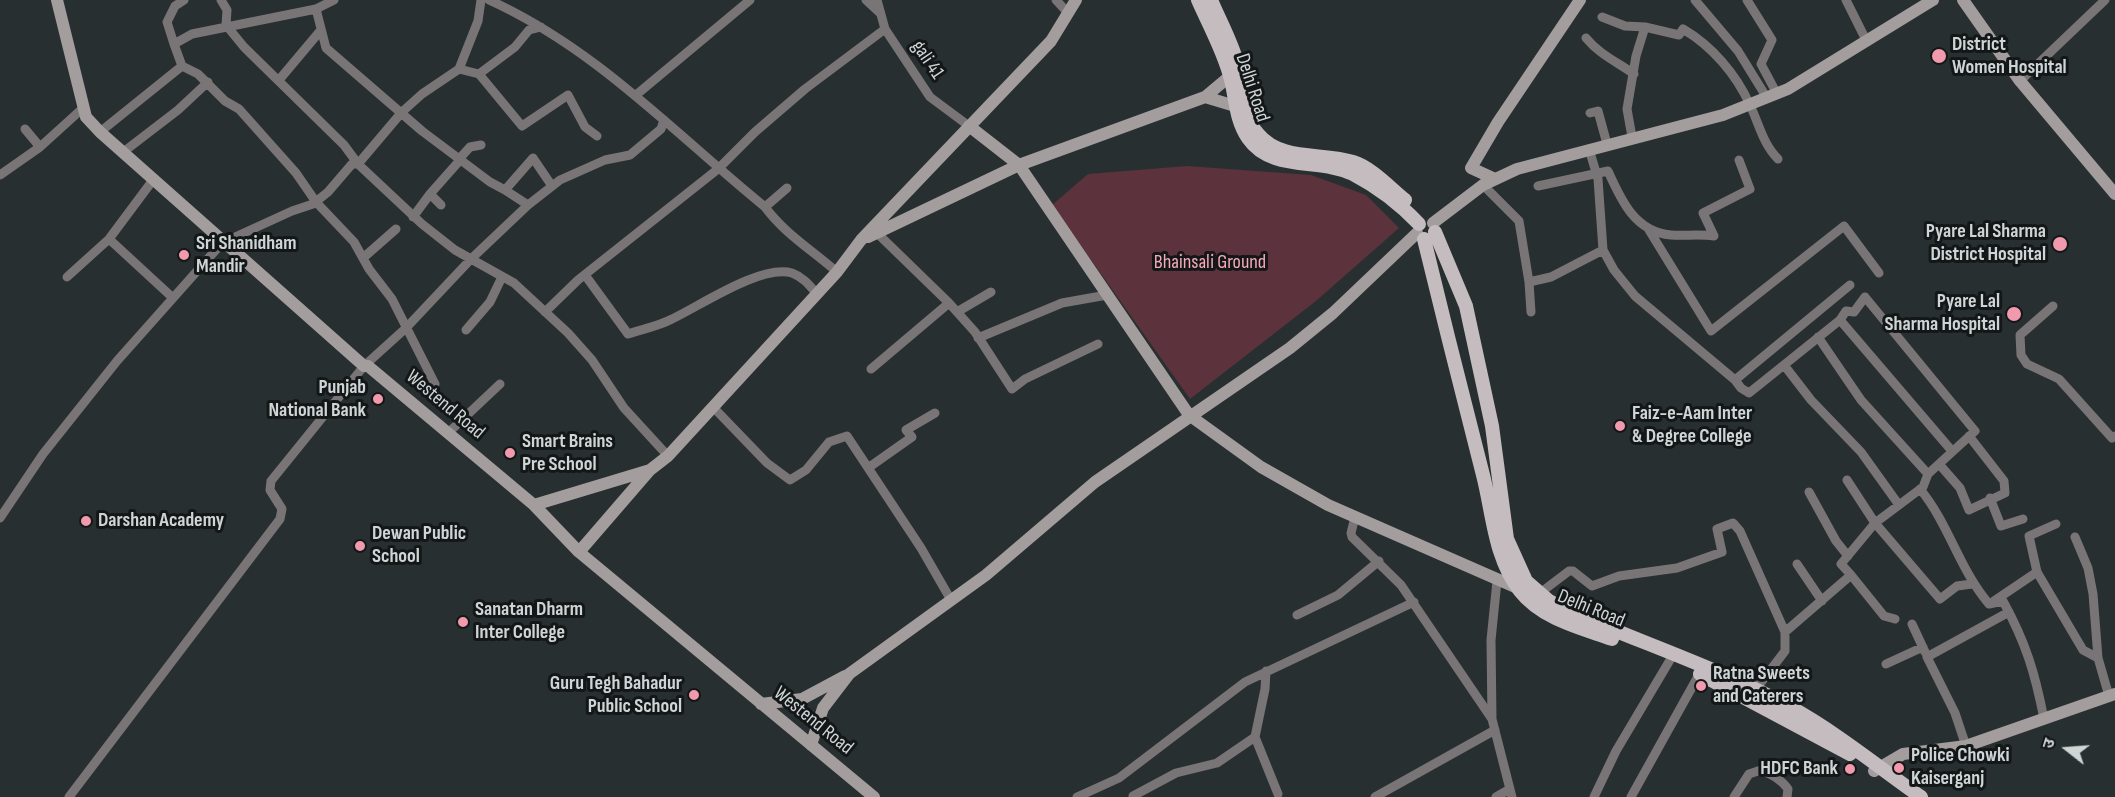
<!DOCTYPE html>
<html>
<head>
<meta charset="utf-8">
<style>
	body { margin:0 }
	#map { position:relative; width:2115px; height:797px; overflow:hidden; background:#282f30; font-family:"Sofia Sans Condensed","Noto Sans Devanagari",sans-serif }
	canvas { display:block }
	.north { position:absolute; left:2037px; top:719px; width:60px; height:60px; -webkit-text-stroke:4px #131717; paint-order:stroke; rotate:287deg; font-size:16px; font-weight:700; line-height:24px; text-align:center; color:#cfd4d4 }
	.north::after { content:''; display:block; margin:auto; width:21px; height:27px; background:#cfd4d4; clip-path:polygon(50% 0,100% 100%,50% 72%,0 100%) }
</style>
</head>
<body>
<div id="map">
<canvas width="2115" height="797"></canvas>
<div class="north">उ</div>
</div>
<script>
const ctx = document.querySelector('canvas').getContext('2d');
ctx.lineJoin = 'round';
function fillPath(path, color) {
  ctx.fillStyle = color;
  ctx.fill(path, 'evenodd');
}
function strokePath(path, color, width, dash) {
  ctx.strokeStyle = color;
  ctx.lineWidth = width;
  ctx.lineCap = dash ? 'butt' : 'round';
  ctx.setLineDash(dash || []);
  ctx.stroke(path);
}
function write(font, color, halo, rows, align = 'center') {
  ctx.font = font + ' "Sofia Sans Condensed",sans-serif';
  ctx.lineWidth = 6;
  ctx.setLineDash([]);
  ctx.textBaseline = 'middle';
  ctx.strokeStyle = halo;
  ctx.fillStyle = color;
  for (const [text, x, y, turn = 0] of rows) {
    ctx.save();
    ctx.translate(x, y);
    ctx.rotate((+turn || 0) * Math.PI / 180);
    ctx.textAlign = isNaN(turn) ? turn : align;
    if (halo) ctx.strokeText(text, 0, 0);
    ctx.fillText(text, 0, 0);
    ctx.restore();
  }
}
fillPath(new Path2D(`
	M 1187,166 L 1311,175 L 1366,195 L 1399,228 L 1316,301 L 1190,399 L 1052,205 L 1088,174 Z`), '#5c323c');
strokePath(new Path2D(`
	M 221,0 L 227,10 L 226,25 L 244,47 L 344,145 L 358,164 L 422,224 L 455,250 L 514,283 L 568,333 L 592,360 L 624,408 L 668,456
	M 489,0 C 597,49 675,134 765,207 C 785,234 812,250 837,272
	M 866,0 L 880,13
	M 877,0 L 885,29 L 930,97 L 969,126
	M 1056,0 L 1068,13
	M 1695,0 L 1738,51 L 1767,98
	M 1747,0 L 1772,40 L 1761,64 L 1777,94
	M 1846,0 L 1867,42
	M 316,9 L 326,48 L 422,131 L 490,182 L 505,190 L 533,158 L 552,186
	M 1602,17 L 1625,26 L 1645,27
	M 1586,38 C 1599,54 1617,62 1634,74
	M 174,44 L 167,22 L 175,6 L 184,0
	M 182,66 L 198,74 L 225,101 L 239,109 L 296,173 L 316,202 L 354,242 L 369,269 L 392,299 L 435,384
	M 459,69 L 478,21 L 481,0
	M 479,74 L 522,126 L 568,95 L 585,127 L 597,136
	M 279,80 L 321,30
	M 2020,81 L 2105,0
	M 636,95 L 750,0
	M 1590,113 L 1598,111 L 1607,144
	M 25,129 L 40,147 L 83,108
	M 100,132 L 182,66 L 174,44 L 192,34 L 316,9 L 334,0
	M 1632,137 L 1627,109 L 1636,56 L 1645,27 L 1679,35 L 1683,29 C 1712,46 1736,74 1750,105 C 1759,124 1763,144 1778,159
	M 1589,149 L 1598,179 L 1603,250 L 1614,270 L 1635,296 L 1735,380 L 1850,285
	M 122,153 L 178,110 L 208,82
	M 460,158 L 470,147 L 481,145
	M 0,175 L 40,147
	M 1483,185 L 1519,221 L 1529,282 L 1551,277 L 1603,250
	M 1538,186 L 1608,171 C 1621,200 1635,232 1671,235 C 1685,236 1699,234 1714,236 L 1703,213 L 1750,189 L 1739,160
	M 505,190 L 528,205
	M 441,205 L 430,194 L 461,159
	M 765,207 L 787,188
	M 413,217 L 430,194
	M 1649,230 L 1711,331 L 1844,226 L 1879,273
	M 877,233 L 949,303 L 975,332 L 1012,389 L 1025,379 L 1098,344
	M 109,239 L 173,298
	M 363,258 L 396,229
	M 585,275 L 628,334 C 643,329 659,326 672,319 C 700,306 761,264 792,273 C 803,277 810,286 817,294
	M 67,277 L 109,239 L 153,180
	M 1529,282 L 1531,312
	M 2053,306 L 2020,335 L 2021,355 L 2027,364 L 2059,379 L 2112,438 L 2115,436
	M 545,312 L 578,280 L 718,169 L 755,132 L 805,89 L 885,29
	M 957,312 L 991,292
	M 1840,320 L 1952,451
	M 466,330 L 490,302 L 502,277
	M 1818,337 L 1861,400 L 1928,474
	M 978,338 L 1062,303 L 1107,295
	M 1784,365 L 1811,400 L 1861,452 L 1899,505
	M 871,369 L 949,303
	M 1735,380 L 1741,388 L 1749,393 L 1840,320 L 1846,311 L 1854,312 L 1865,297 L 1975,431 L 1928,474 L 1923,487 L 1875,523 L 1841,564 L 1851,575 L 1785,632 L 1785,651 L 1756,689
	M 713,407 L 767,463 L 790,480 L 806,470 L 829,442 L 847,436 L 921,548 L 951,600
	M 448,433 L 500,384
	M 1939,464 L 1960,488 L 1969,510 L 2005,493 L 2004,481 L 1969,436
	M 868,468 L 912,437 L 906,430 L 935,413
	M 1847,480 L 1875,523 L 1940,599 L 1957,586 L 1972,584
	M 1920,489 C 1949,524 1959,569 1989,604 L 2003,601 C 2026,643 2035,673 2044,719
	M 1809,492 L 1836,541 L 1848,556
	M 1990,498 L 2001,526 L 2023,519
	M 1355,517 L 1351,533 L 1352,537 L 1401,585 L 1492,719
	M 0,518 L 43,454 L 117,361 L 222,243 L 292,211 L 313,204 L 328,192 L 352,164 L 358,164 L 402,112 L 422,94 L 459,69 L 479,74 L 515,47 L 529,30 L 541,27
	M 2075,537 L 2088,568 L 2093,594 L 2098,658 L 2109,696
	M 1797,564 L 1822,601
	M 2037,572 L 2029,536 L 2056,524
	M 1851,575 L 1884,616 L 1895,619
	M 1497,581 L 1491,640 L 1492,719 L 1512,797
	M 1540,593 L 1569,571 L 1573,571 L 1592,586 L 1619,576 L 1677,568 L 1722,552 L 1717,529 L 1733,523 L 1740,531 L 1785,632
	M 1994,601 L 2037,572 L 2083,650 L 2098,658
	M 1297,615 L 1338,595 L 1379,561
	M 1912,624 L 1925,652
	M 1886,664 L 1923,647
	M 1266,671 L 1265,689 L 1255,737 L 1278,794
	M 1966,746 L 1955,713 L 1927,657 L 2009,612
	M 1133,796 L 1176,773 L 1217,763 L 1255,737
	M 69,797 L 280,519 L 282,509 L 270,490 L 271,481 L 364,366 L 406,328 L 471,259 L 528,205 L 560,180 L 605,160 L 630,155 L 661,129 L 664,120
	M 1077,797 L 1119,778 L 1245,682 L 1414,602
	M 1375,797 L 1495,730
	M 1496,797 L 1510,789
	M 1594,797 L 1616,751 L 1670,660
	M 1631,797 L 1701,671
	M 1734,797 L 1749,774 L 1761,770 C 1772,775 1781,779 1788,789 L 1787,797`), '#797576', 9);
strokePath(new Path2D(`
	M 57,0 L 86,117 L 100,132 L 364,366 L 368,366 L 534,505 L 579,552 L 874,797
	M 1963,0 L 2020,81 L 2115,194
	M 1205,97 L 1235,106 L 1244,105
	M 969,126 L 1019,165 L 1189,415 L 1261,467 L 1328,505 L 1522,590
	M 1495,179 L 1471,168 L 1498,122 L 1580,0
	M 1433,223 L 1483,185 L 1517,169 L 1723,115 L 1788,89 L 1933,0
	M 868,237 L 1019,165 L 1205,97 L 1230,76 L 1238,74
	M 534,505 L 650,470 L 668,456 L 837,272 L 861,240 L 1051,41 L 1076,0
	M 579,552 L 649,471
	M 761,704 L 802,699 L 845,676
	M 811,745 L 823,708 L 849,674 L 986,575 L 1095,482 L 1290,348 L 1333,313 L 1417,233
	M 1874,771 L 1903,754 L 1966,746 L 2115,694`), '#a39d9e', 12);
strokePath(new Path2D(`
	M 1198,0 C 1209,25 1223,50 1230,76 C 1236,97 1235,119 1248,138 C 1271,172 1320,158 1353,174 C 1376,186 1401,205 1419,224
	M 1211,0 C 1219,19 1230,39 1236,59 C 1244,83 1240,114 1258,134 C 1281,162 1322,152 1353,162 C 1372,168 1389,187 1405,200
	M 1435,232 L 1466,306 L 1492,426 L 1507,539 L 1526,581 L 1549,601 L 1564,609 C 1638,642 1717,667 1790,707 C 1837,733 1877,766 1921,797
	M 1424,239 C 1443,318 1463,396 1483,475 C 1493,514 1494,557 1520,591 C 1542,619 1581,628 1612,639
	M 1700,674 L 1850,754`), '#c4bcbe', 14);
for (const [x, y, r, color] of [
	[1939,56,8,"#f29aad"],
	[2060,244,8,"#f29aad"],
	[184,255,6,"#f29aad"],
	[2014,314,8,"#f29aad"],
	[378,399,6,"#f29aad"],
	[1620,426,6,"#f29aad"],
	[510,453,6,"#f29aad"],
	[86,521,6,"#f29aad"],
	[360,546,6,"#f29aad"],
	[463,622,6,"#f29aad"],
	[1701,686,6,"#f29aad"],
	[694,695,6,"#f29aad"],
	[1899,768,6,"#f29aad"],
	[1850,769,6,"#f29aad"]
]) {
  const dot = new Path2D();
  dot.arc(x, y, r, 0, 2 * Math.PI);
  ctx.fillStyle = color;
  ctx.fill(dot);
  strokePath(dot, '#131717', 2);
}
write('bold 20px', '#cfd4d4', '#131717', [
	["District",1952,45],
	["Women Hospital",1952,68],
	["Pyare Lal Sharma",2046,232,"right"],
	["District Hospital",2046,255,"right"],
	["Sri Shanidham",196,244],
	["Mandir",196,267],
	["Pyare Lal",2000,302,"right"],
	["Sharma Hospital",2000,325,"right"],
	["Punjab",366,388,"right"],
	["National Bank",366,411,"right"],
	["Faiz-e-Aam Inter",1632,414],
	["& Degree College",1632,437],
	["Smart Brains",522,442],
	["Pre School",522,465],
	["Darshan Academy",98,521],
	["Dewan Public",372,534],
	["School",372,557],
	["Sanatan Dharm",475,610],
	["Inter College",475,633],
	["Ratna Sweets",1713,674],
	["and Caterers",1713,697],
	["Guru Tegh Bahadur",682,684,"right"],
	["Public School",682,707,"right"],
	["Police Chowki",1911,756],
	["Kaiserganj",1911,779],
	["HDFC Bank",1838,769,"right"]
], 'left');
write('20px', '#cfd4d4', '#131717', [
	["gali 41",927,60,56],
	["Delhi Road",1252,88,72],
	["Westend Road",445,405,40],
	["Delhi Road",1591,609,22],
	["Westend Road",813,721,39]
]);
write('20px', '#f8aaba', '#131717', [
	["Bhainsali Ground",1210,263]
]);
</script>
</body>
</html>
